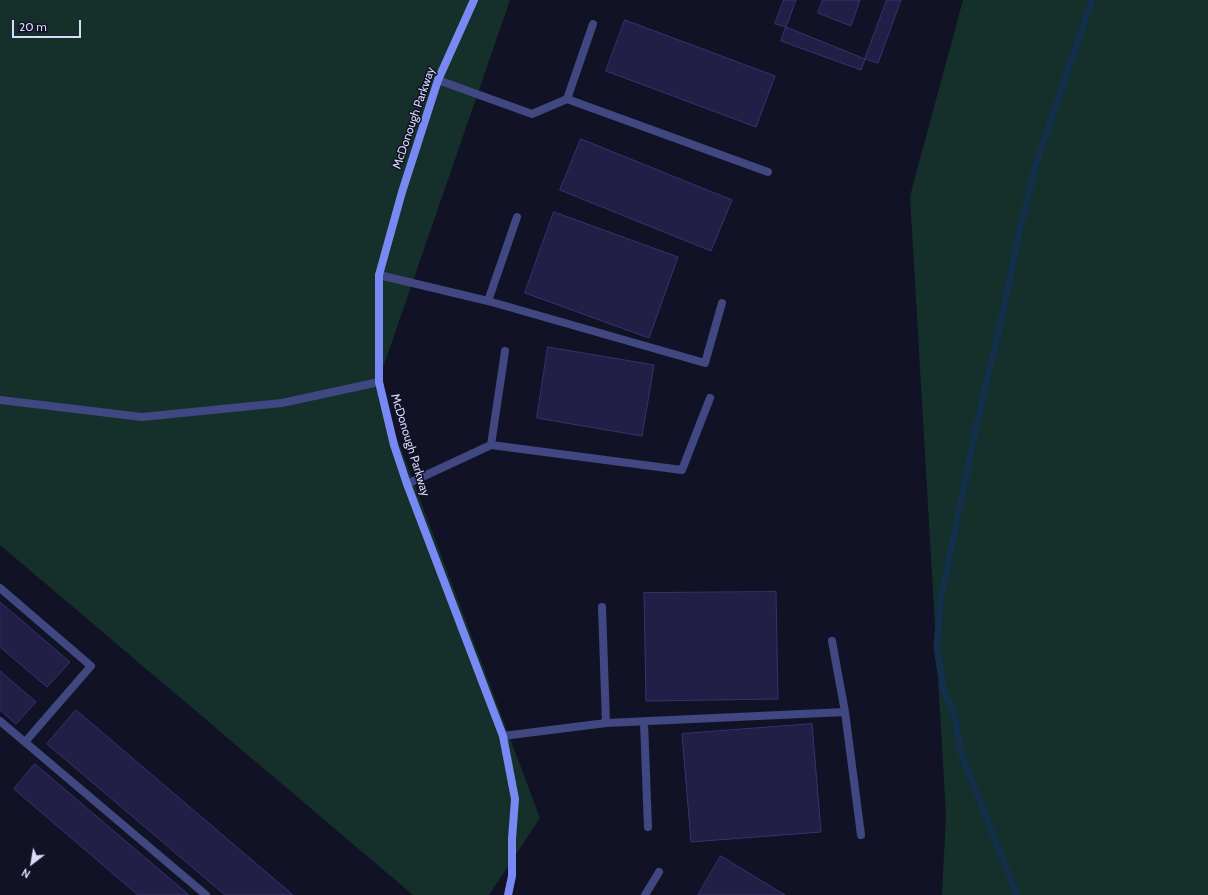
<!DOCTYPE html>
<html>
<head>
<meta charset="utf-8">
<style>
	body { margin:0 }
	#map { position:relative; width:1208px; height:895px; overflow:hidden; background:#121226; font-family:Cabin,sans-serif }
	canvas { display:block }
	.north { position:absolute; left:12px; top:843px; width:40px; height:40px; -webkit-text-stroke:3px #121226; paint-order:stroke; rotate:211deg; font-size:11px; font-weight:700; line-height:16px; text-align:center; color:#dadbfc }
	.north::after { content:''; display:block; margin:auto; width:14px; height:18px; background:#dadbfc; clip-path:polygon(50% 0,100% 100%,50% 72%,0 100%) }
	.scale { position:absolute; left:12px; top:20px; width:69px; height:18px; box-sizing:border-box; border:2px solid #dadbfc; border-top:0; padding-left:5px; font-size:12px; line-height:14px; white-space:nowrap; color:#dadbfc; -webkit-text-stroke:3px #121226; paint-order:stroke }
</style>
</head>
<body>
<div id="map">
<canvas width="1208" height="895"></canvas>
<div class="north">N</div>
<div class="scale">20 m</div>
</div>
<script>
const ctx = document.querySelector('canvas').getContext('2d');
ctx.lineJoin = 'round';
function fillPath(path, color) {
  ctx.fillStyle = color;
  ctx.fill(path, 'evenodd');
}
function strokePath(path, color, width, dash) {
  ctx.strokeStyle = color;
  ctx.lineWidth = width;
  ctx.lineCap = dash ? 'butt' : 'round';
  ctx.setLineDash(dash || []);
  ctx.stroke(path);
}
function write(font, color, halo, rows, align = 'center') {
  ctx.font = font + ' Cabin,sans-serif';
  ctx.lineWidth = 3;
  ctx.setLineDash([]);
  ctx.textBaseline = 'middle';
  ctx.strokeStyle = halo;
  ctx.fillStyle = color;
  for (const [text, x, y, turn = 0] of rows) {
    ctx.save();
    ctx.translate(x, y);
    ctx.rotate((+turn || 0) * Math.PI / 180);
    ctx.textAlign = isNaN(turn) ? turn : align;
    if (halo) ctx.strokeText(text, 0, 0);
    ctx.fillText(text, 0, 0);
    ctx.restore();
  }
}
fillPath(new Path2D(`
	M 0,0 L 510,0 L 377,385 L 540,818 L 489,895 L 413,895 L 0,545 Z
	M 963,0 L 1208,0 L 1208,895 L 942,895 L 946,815 L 910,196 Z`), '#15302a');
strokePath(new Path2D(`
	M 1017,895 L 962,756 L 955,718 L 943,687 L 937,647 L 941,598 L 975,432 L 1005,303 L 1017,241 L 1036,164 L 1092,0`), '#132f49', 7);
const building = new Path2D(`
	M 784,0 L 796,0 L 786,27 L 775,24 Z
	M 823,0 L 860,0 L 851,26 L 818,13 Z
	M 887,0 L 901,0 L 878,63 L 865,59 Z
	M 625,20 L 775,76 L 756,127 L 606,71 Z
	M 786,27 L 865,59 L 861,70 L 781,41 Z
	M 581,139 L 732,200 L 711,251 L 560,190 Z
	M 554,212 L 678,257 L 649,338 L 525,293 Z
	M 548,347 L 654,365 L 642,436 L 537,418 Z
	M 776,592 L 778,699 L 646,701 L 644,593 Z
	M 0,602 L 70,662 L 47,687 L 0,647 Z
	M 0,671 L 36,702 L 16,724 L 0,710 Z
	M 76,710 L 293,895 L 225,895 L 47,744 Z
	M 812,724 L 821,832 L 691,842 L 682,734 Z
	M 35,764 L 189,895 L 138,895 L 14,789 Z
	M 721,856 L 785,895 L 698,895 Z`);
fillPath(building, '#211f45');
strokePath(building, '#363370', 1);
strokePath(new Path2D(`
	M 438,80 L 532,114 L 567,99 L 768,172
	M 567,99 L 593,24
	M 379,275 L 488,301 L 517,217
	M 488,301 L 705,363 L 722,303
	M 0,400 L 142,417 L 282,403 L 379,382
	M 491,445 L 682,470 L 710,398
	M 407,484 L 491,445 L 505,351
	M 0,588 L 91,666 L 25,742
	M 602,607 L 606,723
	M 832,641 L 845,712
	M 0,721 L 206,895
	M 644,722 L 648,827
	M 503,736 L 606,723 L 845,712 L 861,835
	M 645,895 L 659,872`), '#414881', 8);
strokePath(new Path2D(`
	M 474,0 L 438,80 L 402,192 L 379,275 L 379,382 L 394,445 L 407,484 L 503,736 L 515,799 L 512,839 L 512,876 L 508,895`), '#7989f4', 8);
write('12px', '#dadbfc', '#121226', [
	["McDonough Parkway",414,118,-71],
	["McDonough Parkway",410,445,73]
]);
</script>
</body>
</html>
